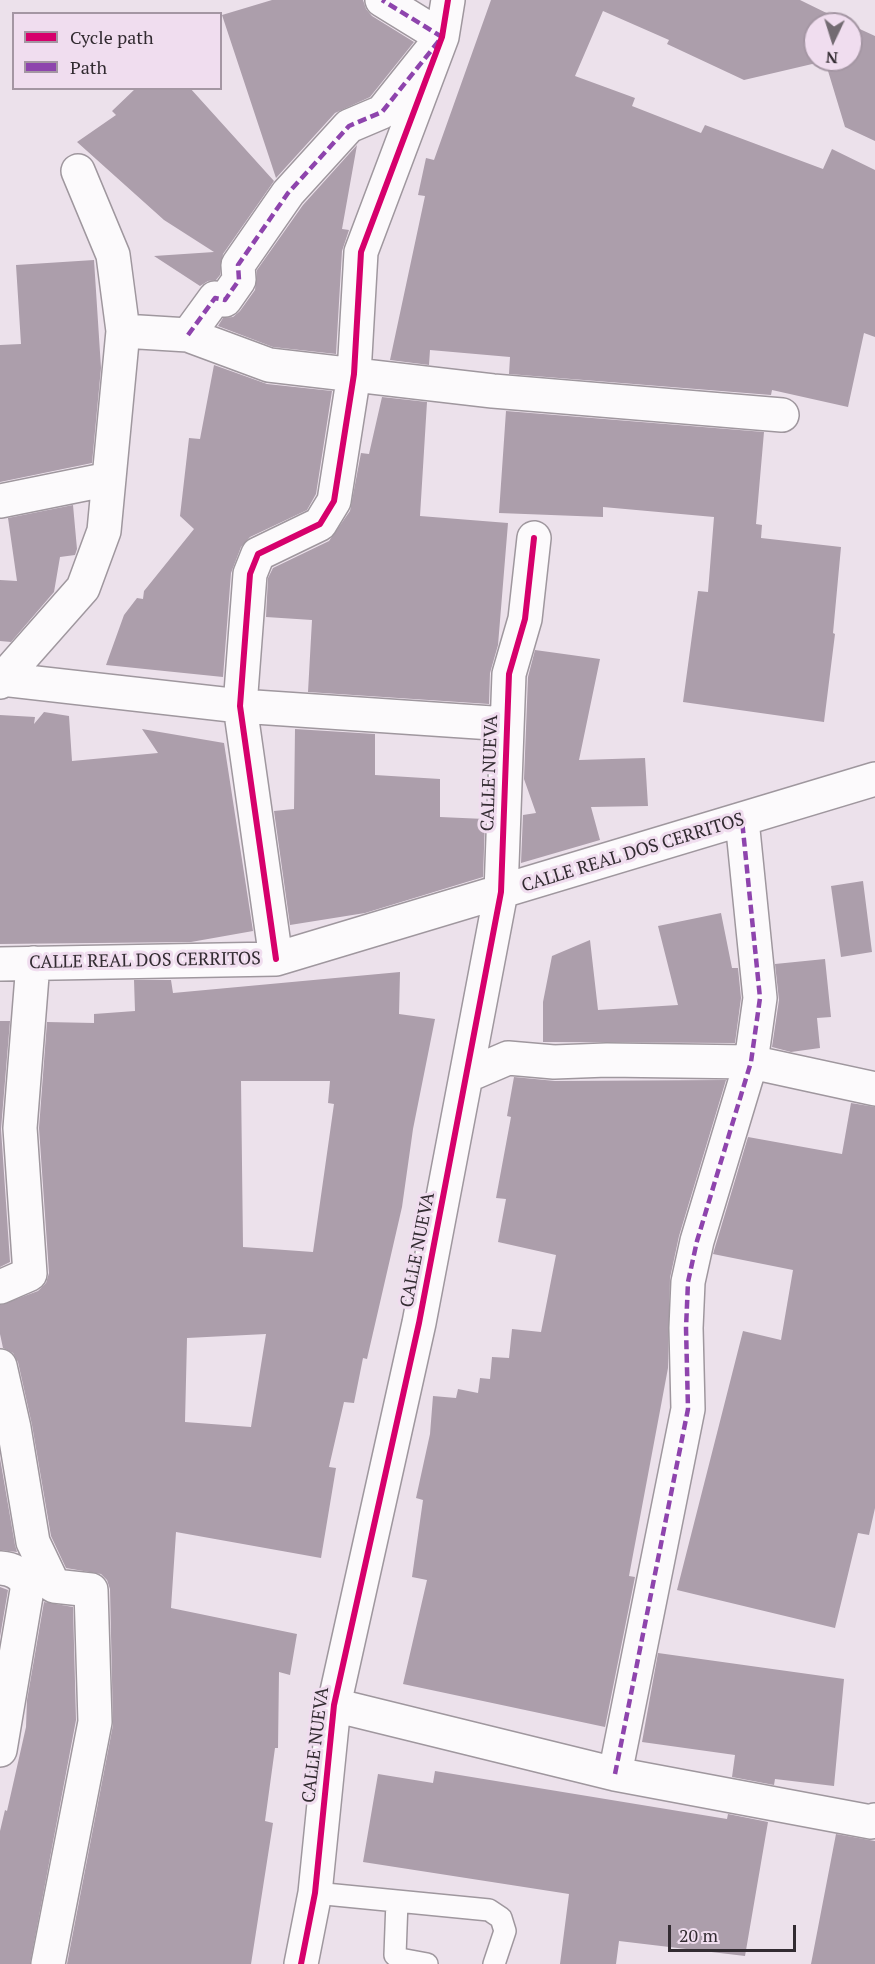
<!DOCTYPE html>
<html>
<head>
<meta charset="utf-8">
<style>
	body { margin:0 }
	#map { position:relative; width:875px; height:1964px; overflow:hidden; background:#ece1eb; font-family:"PT Serif",serif }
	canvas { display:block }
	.legend { position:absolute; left:12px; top:12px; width:210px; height:78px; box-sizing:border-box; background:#f0ddef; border:2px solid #a496a3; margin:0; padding:8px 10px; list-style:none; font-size:18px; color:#322b31 }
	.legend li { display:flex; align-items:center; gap:12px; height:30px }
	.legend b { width:30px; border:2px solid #a496a3 }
	.north { position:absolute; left:803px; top:12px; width:60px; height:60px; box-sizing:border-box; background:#f0ddef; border:2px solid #a496a3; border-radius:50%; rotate:184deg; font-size:16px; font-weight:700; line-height:24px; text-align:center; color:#322b31 }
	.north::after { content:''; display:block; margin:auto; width:21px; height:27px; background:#736b72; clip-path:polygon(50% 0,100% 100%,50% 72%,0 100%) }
	.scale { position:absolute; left:668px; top:1925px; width:128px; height:27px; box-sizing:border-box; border:3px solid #322b31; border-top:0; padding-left:8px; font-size:18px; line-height:21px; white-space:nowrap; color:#322b31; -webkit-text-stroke:4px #f0ddef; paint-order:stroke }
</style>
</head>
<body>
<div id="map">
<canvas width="875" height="1964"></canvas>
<ul class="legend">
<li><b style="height:8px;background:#d6006c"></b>Cycle path</li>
<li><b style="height:8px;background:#8e44ad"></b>Path</li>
</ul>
<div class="north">N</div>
<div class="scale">20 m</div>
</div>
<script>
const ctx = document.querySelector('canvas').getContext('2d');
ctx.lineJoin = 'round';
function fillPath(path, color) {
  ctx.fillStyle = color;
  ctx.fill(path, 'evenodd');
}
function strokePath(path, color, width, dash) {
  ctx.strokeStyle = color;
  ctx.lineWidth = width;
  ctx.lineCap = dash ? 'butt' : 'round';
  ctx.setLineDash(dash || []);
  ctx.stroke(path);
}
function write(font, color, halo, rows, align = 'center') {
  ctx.font = font + ' "PT Serif",serif';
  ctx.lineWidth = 6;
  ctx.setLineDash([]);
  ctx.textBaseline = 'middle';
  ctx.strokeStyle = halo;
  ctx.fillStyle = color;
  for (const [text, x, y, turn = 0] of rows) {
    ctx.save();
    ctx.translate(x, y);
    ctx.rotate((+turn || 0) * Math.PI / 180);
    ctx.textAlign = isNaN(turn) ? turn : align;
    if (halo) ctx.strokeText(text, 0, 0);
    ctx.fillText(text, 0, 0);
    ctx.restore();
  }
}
fillPath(new Path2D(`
	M 272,0 L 363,0 L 366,9 L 372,16 L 414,42 L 370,97 L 335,113 L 276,178 L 222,15 Z
	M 491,0 L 800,0 L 849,24 L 815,24 L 815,60 L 851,60 L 851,25 L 875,36 L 875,141 L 845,127 L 825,61 L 744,80 L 667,44 L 669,40 L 603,11 L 575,76 L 635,98 L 632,106 L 701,133 L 705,125 L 823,169 L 832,149 L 875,170 L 875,337 L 864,333 L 848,407 L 772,390 L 771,395 L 509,374 L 510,357 L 430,350 L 429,365 L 390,360 L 425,196 L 418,195 L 426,158 L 434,160 Z
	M 136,88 L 190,88 L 274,181 L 223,254 L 220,275 L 216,280 L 208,281 L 200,286 L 154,256 L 214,252 L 164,220 L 77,142 L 116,115 L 112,111 Z
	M 357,145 L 342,229 L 349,230 L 342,251 L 336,354 L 273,347 L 218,326 L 223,318 L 233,317 L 240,311 L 255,290 L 257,270 L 303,205 Z
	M 94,260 L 101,368 L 92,463 L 0,482 L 0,345 L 21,344 L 16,265 Z
	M 214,365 L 267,384 L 332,391 L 316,494 L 307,510 L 250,537 L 241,547 L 231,573 L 223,677 L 106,665 L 124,615 L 137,598 L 143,599 L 144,591 L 194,529 L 180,516 L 189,438 L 200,439 Z
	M 382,397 L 427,402 L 420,516 L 508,523 L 498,645 L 490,673 L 489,704 L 308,692 L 312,620 L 266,617 L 268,578 L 273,568 L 329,541 L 350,511 L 361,453 L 369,454 Z
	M 506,411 L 764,432 L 756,524 L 762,525 L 761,538 L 841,547 L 833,633 L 835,634 L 824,722 L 683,702 L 698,591 L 708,592 L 714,517 L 603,507 L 603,517 L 499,513 Z
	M 73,505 L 77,549 L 75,555 L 60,557 L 54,592 L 11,642 L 0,641 L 0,580 L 17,581 L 8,518 Z
	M 535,650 L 600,659 L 579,760 L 645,758 L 648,806 L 591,807 L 600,840 L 521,863 L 523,815 L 536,813 L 524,779 L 528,677 Z
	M 44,712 L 69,716 L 72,761 L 158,753 L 142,729 L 224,743 L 253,931 L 191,942 L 0,944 L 0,715 L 35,717 L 34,724 Z
	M 295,729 L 375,734 L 375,775 L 440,779 L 440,817 L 485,819 L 483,877 L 365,913 L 290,925 L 274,811 L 294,809 Z
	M 863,881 L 872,952 L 841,957 L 831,886 Z
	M 721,913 L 732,968 L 738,968 L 741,998 L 735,1043 L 543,1042 L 543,1002 L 552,956 L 590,940 L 598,1010 L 678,1005 L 658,926 Z
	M 825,959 L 831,1017 L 817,1018 L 820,1048 L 791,1052 L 772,1047 L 779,1000 L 775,964 Z
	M 400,972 L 399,1014 L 435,1019 L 413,1129 L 402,1207 L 367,1359 L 363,1358 L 354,1403 L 344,1402 L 329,1467 L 336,1468 L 321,1558 L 176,1532 L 171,1608 L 297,1634 L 290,1675 L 279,1672 L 278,1748 L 275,1748 L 265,1821 L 273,1823 L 251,1964 L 67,1964 L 113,1725 L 110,1589 L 107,1580 L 101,1574 L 66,1568 L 51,1536 L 32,1425 L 18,1362 L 13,1353 L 3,1348 L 0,1334 L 0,1305 L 38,1291 L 46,1283 L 49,1273 L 39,1128 L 47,1022 L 94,1023 L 94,1014 L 135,1011 L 134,980 L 171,980 L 173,993 ZM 241,1081 L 330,1081 L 328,1103 L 334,1104 L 313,1252 L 243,1247 ZM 266,1334 L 251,1427 L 185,1422 L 187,1338 Z
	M 0,1021 L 10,1021 L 1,1129 L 10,1262 L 0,1267 Z
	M 514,1077 L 555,1081 L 726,1080 L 679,1236 L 670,1278 L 668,1368 L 629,1576 L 635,1577 L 605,1727 L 403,1684 L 427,1580 L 412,1577 L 423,1500 L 416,1498 L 430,1434 L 433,1396 L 456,1398 L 458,1389 L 478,1393 L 480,1378 L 490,1379 L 492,1357 L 509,1358 L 512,1329 L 541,1332 L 556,1255 L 498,1242 L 506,1199 L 496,1198 L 511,1117 L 507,1116 Z
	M 851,1103 L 875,1107 L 875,1508 L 869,1535 L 858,1533 L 835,1628 L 677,1590 L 743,1331 L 781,1340 L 793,1270 L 713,1254 L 748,1137 L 842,1154 Z
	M 0,1458 L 15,1545 L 17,1552 L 0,1550 Z
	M 0,1587 L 8,1590 L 0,1637 Z
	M 44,1602 L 73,1607 L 76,1720 L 30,1964 L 0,1964 L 0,1831 L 5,1810 L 7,1811 L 26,1727 L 27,1700 Z
	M 658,1653 L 844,1679 L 834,1786 L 775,1779 L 774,1785 L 732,1777 L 735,1755 L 642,1742 Z
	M 435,1771 L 727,1819 L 728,1814 L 768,1822 L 745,1956 L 619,1941 L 616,1964 L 560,1964 L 569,1894 L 363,1862 L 378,1774 L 433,1783 Z
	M 836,1834 L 875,1841 L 875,1964 L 811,1964 Z`), '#ac9eab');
const service = new Path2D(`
	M 315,1893 L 489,1910 L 501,1918 L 505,1931 L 494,1964
	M 397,1901 L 395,1955 L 400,1959 L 427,1964`);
const minor = new Path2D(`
	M 123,331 L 188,335 L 269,365 L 493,391 L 782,415
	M 188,335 L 215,298 L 225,300 L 239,280 L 238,265 L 288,193 L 349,126 L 382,112 L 442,37 L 382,0
	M 0,501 L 109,479
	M 0,679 L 240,706 L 507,724
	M 0,682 L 83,588 L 104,531 L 123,331 L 113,255 L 78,171
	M 276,959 L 240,706 L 250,574 L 258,554 L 320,524 L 334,501 L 354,374 L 361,252 L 442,37 L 448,0
	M 0,964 L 276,959 L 875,779
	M 466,1076 L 508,1058 L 554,1062 L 607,1060 L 751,1062 L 875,1089
	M 0,1287 L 30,1274 L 20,1128 L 33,963
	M 0,1366 L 14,1428 L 33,1542 L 54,1586 L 91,1590 L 95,1722 L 48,1964
	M 0,1568 C 13,1569 20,1573 28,1584 L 0,1750
	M 334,1705 L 615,1774 L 871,1822 L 875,1820
	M 615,1774 L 688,1409 L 686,1328 L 688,1282 L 697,1241 L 751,1062 L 760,998 L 742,820
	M 301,1964 L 315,1893 L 334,1705 L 419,1323 L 501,892 L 509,674 L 525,619 L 534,538`);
strokePath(service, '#9f979e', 24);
strokePath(minor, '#9f979e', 36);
strokePath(service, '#fcfafc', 21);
strokePath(minor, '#fcfafc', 33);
strokePath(new Path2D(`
	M 188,335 L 215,298 L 225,300 L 239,280 L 238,265 L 288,193 L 349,126 L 382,112 L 442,37 L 382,0
	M 615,1774 L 688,1409 L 686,1328 L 688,1282 L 697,1241 L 751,1062 L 760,998 L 742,820`), '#8e44ad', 4.5, [9, 4.5]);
strokePath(new Path2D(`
	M 276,959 L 240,706 L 250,574 L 258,554 L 320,524 L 334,501 L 354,374 L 361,252 L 442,37 L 448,0
	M 301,1964 L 315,1893 L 334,1705 L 419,1323 L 501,892 L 509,674 L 525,619 L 534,538`), '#d6006c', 6);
write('18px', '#322b31', '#f0ddef', [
	["CALLE NUEVA",490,773,-88],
	["CALLE REAL DOS CERRITOS",633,853,-17],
	["CALLE REAL DOS CERRITOS",145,961,-1],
	["CALLE NUEVA",418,1250,-79],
	["CALLE NUEVA",316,1745,-83]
]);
</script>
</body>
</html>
